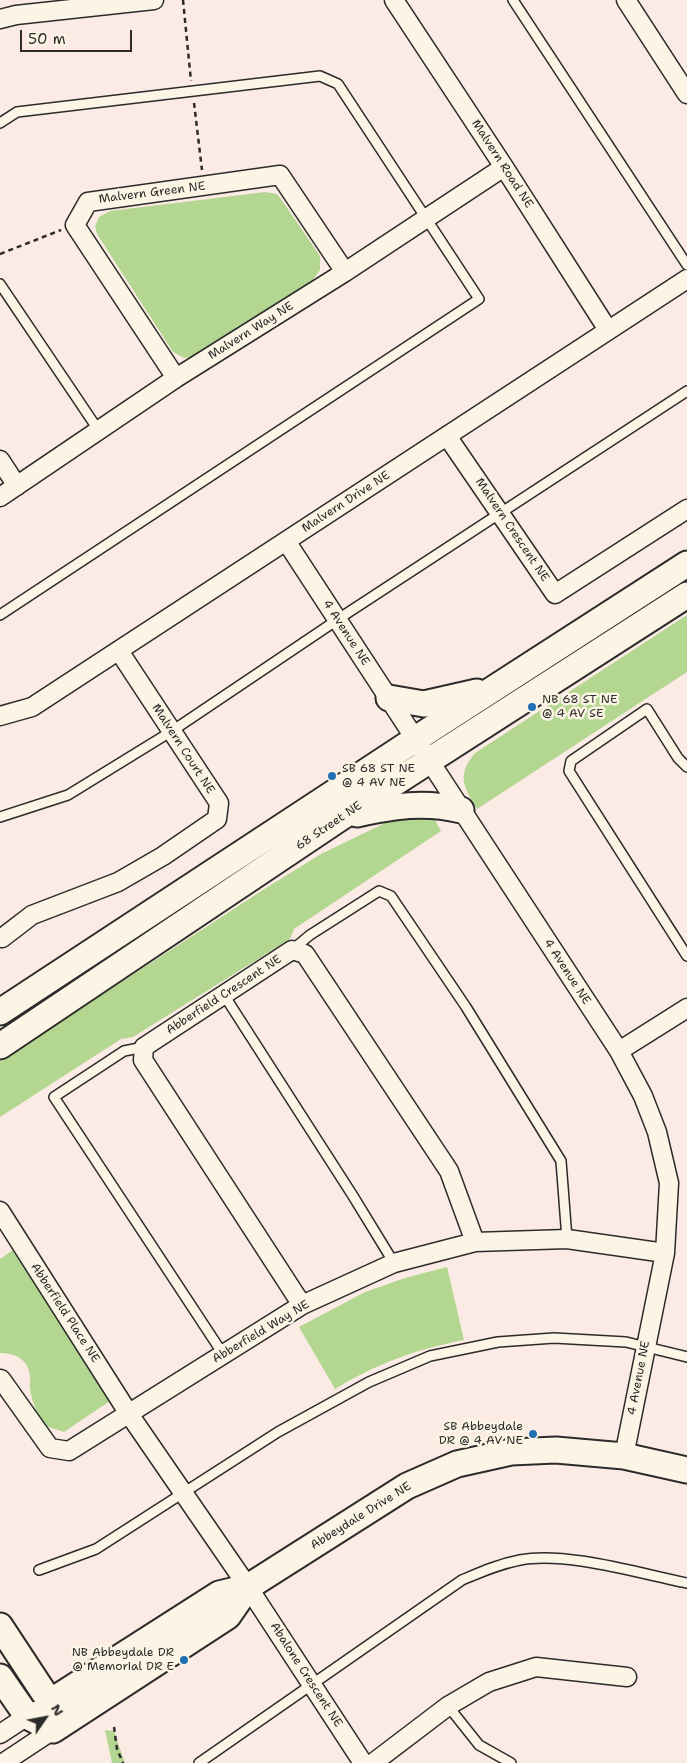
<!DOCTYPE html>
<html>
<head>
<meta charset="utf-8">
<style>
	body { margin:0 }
	#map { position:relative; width:687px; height:1763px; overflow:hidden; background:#fbebe4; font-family:"Shantell Sans",sans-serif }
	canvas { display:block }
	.north { position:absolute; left:20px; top:1693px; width:50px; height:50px; -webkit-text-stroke:4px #fcf5e5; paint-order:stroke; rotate:57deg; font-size:14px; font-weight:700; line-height:20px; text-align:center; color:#2b2b2b }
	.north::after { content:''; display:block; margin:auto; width:18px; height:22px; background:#2b2b2b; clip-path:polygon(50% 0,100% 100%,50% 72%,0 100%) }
	.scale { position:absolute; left:20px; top:30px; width:112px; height:22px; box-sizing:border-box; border:2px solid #2b2b2b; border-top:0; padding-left:6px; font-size:15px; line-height:18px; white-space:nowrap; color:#2b2b2b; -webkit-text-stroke:4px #fcf5e5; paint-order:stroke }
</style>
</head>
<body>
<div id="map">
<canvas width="687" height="1763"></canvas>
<div class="north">N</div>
<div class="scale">50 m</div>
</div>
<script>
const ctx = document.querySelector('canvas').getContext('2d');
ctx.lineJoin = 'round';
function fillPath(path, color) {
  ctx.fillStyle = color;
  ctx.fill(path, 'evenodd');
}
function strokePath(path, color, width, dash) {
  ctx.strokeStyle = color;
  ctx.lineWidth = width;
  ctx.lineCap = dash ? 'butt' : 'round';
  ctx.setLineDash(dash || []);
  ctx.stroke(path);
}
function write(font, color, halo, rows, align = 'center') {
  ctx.font = font + ' "Shantell Sans",sans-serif';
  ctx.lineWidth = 5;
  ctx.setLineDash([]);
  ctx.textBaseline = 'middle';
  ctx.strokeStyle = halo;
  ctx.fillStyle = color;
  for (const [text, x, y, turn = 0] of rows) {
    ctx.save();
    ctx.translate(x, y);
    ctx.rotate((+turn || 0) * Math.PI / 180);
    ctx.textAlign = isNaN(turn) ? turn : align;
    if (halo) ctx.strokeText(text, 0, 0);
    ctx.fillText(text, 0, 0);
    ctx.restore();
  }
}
fillPath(new Path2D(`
	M 265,192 L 277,194 L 283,202 L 320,256 L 320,270 L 311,282 L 192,357 L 184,358 L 173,352 L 97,234 L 95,226 L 99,217 L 110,211 Z
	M 687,615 L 687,672 L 477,809 C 464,787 456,776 475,753 Z
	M 423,817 L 435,820 L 441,831 L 294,929 L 290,939 L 133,1037 L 121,1039 L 0,1117 L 0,1061 L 266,888 L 321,854 L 385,823 Z
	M 13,1250 L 110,1401 L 64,1432 C 60,1430 53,1429 49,1427 C 38,1420 32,1401 30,1389 C 29,1385 31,1381 30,1377 C 29,1360 16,1353 0,1353 L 0,1259 Z
	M 447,1267 L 464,1340 C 417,1349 376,1364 335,1389 L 299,1327 L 365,1292 L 405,1278 Z
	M 105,1730 L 114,1731 L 125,1763 L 112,1763 Z`), '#b3d691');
const lane = new Path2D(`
	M 513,0 L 687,265
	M 0,123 L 17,112 L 320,76 L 338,84 L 479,299 L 0,615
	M 0,284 L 99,431
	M 687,767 L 678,758 L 647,709 L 571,761 L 569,771 L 687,956
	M 0,817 L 68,795 L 172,731 L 349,612 L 687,391
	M 292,950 L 310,935 L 379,891 L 391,896 L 466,1007 L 561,1161 L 567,1239
	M 224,995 L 353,1196 L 394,1263
	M 144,1047 L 124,1051 L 54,1097 L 223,1354
	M 39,1570 L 96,1549 L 278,1432 L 369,1382 L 430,1356 L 498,1342 L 554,1338 L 626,1342 L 687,1357
	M 448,1706 L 479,1745 L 511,1763
	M 199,1763 L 462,1580 C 481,1572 499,1564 520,1560 C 566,1551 641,1574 687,1583`);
const street = new Path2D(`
	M 394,0 L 504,167 L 608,330
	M 626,0 L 687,94
	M 0,19 L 16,15 L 154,0
	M 176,378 L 75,225 L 88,202 L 280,175 L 345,272
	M 447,436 L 555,594 L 687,509
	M 0,460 L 17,486
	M 0,497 L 176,378 L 345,272 L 504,167
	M 286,541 L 619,1051 L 643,1096 L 657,1132 L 669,1183 L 665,1253 L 624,1456
	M 0,716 L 32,707 L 687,279
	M 2,938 L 32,915 L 118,882 L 163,856 L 217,819 L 219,803 L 119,651
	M 619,1051 L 687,1008
	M 0,1211 L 129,1414 L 248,1587 L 363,1763
	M 302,1305 L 143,1060 L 144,1047 L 292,950 L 305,954 L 449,1171 L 475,1242
	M 1,1379 L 50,1448 L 69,1451 L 302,1305 L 394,1263 L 475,1242 L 567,1239 L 665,1253
	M 0,1734 L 35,1711
	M 3,1763 L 53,1730
	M 373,1763 L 448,1706 L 489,1682 L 536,1667 L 627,1677`);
const secondary = new Path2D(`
	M 389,698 L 424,704 L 477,692
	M 357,814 C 394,806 424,801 461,810
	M 0,1012 L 431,729 L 687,564
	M 0,1046 L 340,818 L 687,595
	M 0,1626 L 50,1702 L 52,1718
	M 0,1677 L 27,1716 L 53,1730
	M 50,1702 L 219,1594 L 248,1587 L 407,1486 L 457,1464 L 511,1452 L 556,1450 L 624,1456 L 687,1470
	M 53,1730 L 228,1616 L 248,1587`);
strokePath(lane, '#2b2b2b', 12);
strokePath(street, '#2b2b2b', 21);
strokePath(secondary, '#2b2b2b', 29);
strokePath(new Path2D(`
	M 183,0 L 191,81
	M 194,103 L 202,170
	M 0,254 L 61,230
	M 114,1727 L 117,1749 L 123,1763`), '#2b2b2b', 2.5, [5, 4]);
strokePath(lane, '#fcf5e5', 9);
strokePath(street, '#fcf5e5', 18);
strokePath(secondary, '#fcf5e5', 25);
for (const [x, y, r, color] of [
	[532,707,5,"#1f6fb2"],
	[332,776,5,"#1f6fb2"],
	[533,1434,5,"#1f6fb2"],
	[184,1660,5,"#1f6fb2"]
]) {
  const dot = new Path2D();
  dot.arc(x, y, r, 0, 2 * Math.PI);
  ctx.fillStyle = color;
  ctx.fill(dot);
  strokePath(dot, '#fcf5e5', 2);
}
write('12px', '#2b2b2b', '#fcf5e5', [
	["Malvern Road NE",502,164,57],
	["Malvern Green NE",152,193,-7],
	["Malvern Way NE",251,331,-32],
	["Malvern Drive NE",346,502,-33],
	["Malvern Crescent NE",512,530,56],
	["4 Avenue NE",346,633,57],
	["Malvern Court NE",183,749,57],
	["68 Street NE",329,826,-34],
	["4 Avenue NE",567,972,57],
	["Abberfield Crescent NE",224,995,-33],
	["Abberfield Place NE",65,1313,57],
	["Abberfield Way NE",261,1332,-31],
	["4 Avenue NE",639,1378,-79],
	["Abbeydale Drive NE",361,1516,-32],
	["Abalone Crescent NE",306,1675,57]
]);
write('12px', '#2b2b2b', '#fcf5e5', [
	["NB 68 ST NE",542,700],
	["@ 4 AV SE",542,714],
	["SB 68 ST NE",342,769],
	["@ 4 AV NE",342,783],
	["SB Abbeydale",523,1427,"right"],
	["DR @ 4 AV NE",523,1441,"right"],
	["NB Abbeydale DR",174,1653,"right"],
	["@ Memorial DR E",174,1667,"right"]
], 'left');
</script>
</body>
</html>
